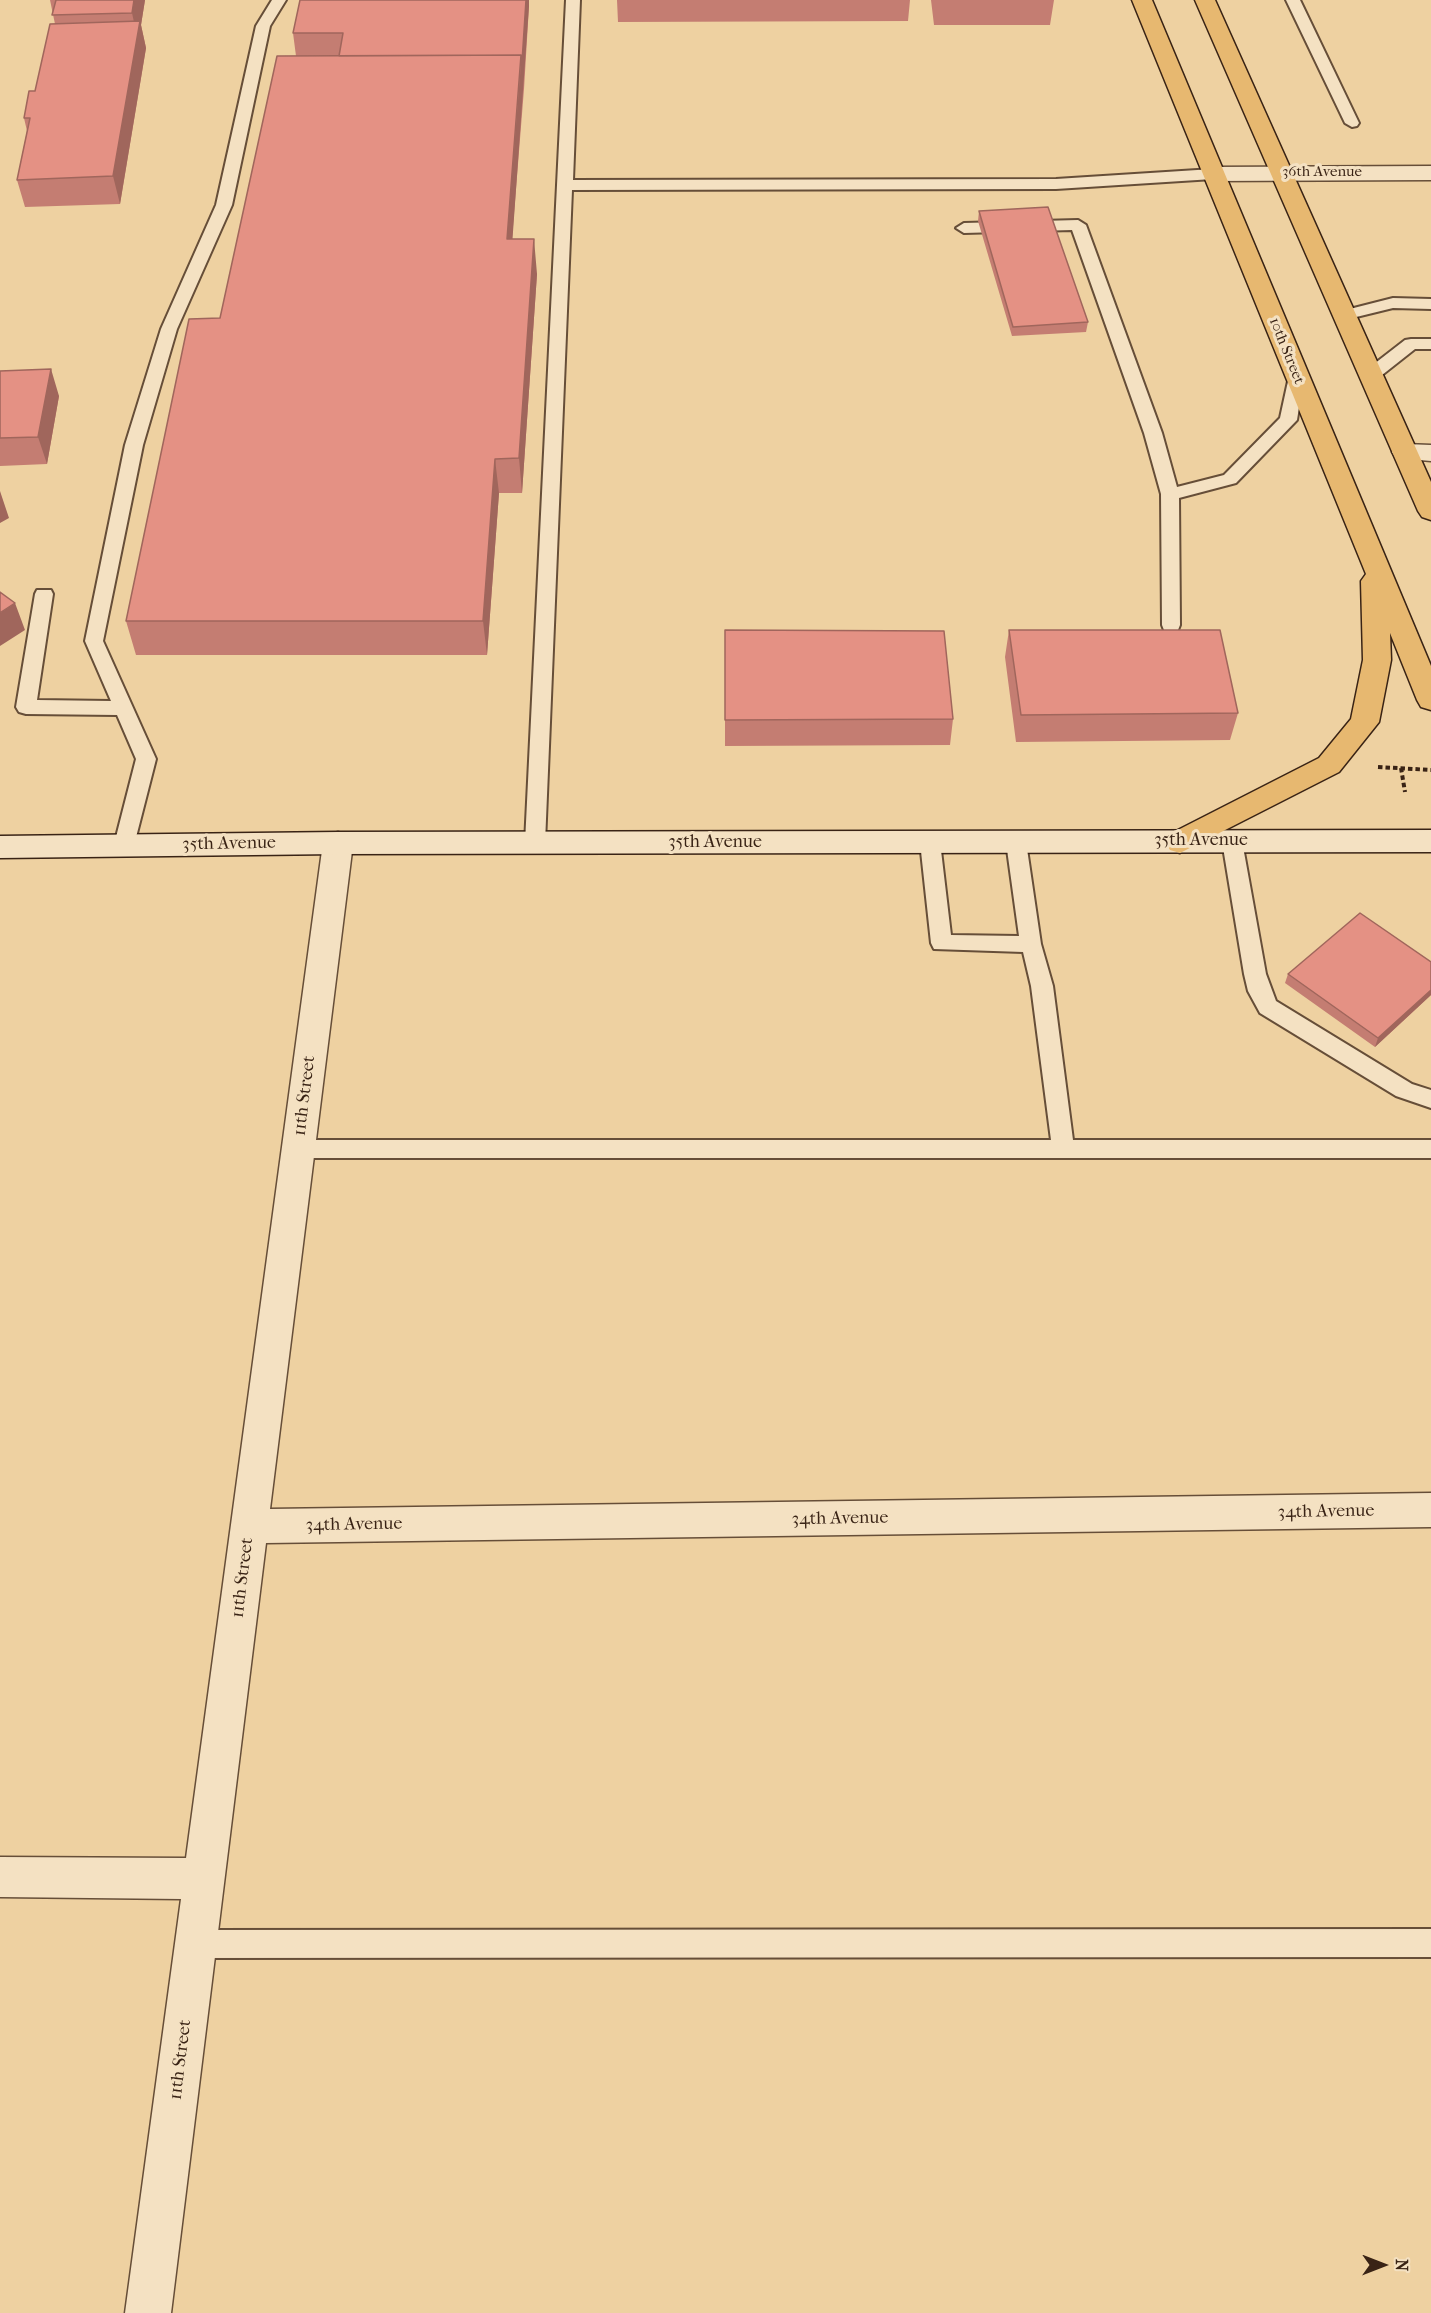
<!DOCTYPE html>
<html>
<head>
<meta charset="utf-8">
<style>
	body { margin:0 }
	#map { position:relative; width:1431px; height:2313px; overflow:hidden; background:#eed1a1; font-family:"IM FELL French Canon",serif }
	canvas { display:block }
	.north { position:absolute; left:1353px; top:2235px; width:60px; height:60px; -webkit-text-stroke:4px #f4e1c2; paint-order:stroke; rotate:90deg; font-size:16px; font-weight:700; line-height:24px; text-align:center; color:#392315 }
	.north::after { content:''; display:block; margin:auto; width:21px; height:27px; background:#392315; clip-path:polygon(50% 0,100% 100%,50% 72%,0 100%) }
</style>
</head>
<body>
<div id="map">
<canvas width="1431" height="2313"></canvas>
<div class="north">N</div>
</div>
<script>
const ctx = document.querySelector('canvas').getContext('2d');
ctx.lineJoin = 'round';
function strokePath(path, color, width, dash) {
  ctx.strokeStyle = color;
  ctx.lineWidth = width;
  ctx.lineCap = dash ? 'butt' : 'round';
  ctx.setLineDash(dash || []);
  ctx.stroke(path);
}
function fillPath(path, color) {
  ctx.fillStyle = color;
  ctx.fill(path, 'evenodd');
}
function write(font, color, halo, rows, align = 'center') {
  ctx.font = font + ' "IM FELL French Canon",serif';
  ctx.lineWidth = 6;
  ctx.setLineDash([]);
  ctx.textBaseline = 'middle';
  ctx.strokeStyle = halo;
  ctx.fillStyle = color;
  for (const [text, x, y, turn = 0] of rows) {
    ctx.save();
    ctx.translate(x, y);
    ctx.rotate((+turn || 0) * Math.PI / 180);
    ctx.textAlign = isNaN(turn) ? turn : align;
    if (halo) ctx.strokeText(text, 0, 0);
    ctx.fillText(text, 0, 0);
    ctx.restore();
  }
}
const service = new Path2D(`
	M 272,0 L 286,0 L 270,26 L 232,205 L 177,329 L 143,445 L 103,641 L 156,759 L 134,845 L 131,850 L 124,853 L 117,850 L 114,845 L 136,759 L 117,715 L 26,714 L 19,712 L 16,707 L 35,594 L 37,590 L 51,590 L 53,594 L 37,700 L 111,701 L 85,641 L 125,445 L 161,329 L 216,205 L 256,26 Z
	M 566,0 L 580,0 L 573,180 L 1056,179 L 1213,169 L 1221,174 L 1213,179 L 1056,189 L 572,190 L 545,843 L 542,848 L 535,851 L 528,848 L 525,843 Z
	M 1286,0 L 1300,0 L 1359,123 L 1357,126 L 1352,127 L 1345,123 Z
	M 1078,220 L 1086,225 L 1162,433 L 1177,487 L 1224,475 L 1280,418 L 1290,372 L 1296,371 L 1304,376 L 1297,420 L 1236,483 L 1179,498 L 1180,625 L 1178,630 L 1164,630 L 1162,625 L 1161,494 L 1144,433 L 1072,230 L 964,233 L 956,228 L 964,223 Z
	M 1393,298 L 1431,299 L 1431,309 L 1393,308 L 1344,320 L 1336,315 L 1338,312 Z
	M 1411,339 L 1431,339 L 1431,349 L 1415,349 L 1377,379 L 1365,379 L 1363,375 L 1365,371 L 1405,340 Z
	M 1232,833 L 1239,836 L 1242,841 L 1266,974 L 1276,1001 L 1412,1084 L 1431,1090 L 1431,1108 L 1396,1096 L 1260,1013 L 1248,991 L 1244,974 L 1222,841 L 1225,836 Z
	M 930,834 L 937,837 L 940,842 L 951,935 L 1019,936 L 1006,842 L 1009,837 L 1016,834 L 1023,837 L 1026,842 L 1041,944 L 1053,986 L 1073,1140 L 1431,1140 L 1431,1158 L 298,1158 L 290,1156 L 287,1149 L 290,1142 L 298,1140 L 1051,1140 L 1031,986 L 1023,952 L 934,949 L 931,943 L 920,842 L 923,837 Z
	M 1431,1929 L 1431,1957 L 196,1958 L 186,1954 L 182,1944 L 186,1934 L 196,1930 Z`);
const minor = new Path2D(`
	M 1431,166 L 1431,180 L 1213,181 L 1205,179 L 1202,174 L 1205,169 L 1213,167 Z
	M 1405,444 L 1431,445 L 1431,461 L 1396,458 L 1392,452 L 1396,446 Z
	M 338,832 L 348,835 L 353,843 L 270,1509 L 1431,1493 L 1431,1527 L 266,1543 L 171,2313 L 125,2313 L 181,1899 L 0,1897 L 0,1857 L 186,1858 L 323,843 L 328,835 Z`);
const secondary = new Path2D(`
	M 1431,830 L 1431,852 L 338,854 L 0,858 L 0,836 L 338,832 Z`);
const primary = new Path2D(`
	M 1132,0 L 1152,0 L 1431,666 L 1431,710 L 1421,707 L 1417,700 L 1390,633 L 1391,660 L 1379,722 L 1339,772 L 1180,853 L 1170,850 L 1165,842 L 1170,834 L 1319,758 L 1351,719 L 1363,660 L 1361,581 L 1366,574 Z
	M 1195,0 L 1215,0 L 1431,482 L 1431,520 L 1422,517 L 1418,511 Z`);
strokePath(service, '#664e38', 4);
strokePath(minor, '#664e38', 3);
strokePath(secondary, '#392315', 3);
strokePath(primary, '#392315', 3);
strokePath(new Path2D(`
	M 1378,767 L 1431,770
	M 1401,768 L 1405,792`), '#392315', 4, [4.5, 3]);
fillPath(service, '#f4e1c2');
fillPath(minor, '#f4e1c2');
fillPath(secondary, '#f4e1c2');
fillPath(primary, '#e7b870');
fillPath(new Path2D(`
	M 50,0 L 145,0 L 141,25 L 146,48 L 120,204 L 25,207 L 17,180 L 27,131 L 24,118 L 35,91 L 55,24 Z
	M 300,0 L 529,0 L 529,6 L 524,89 L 512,239 L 537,274 L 522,493 L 499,493 L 487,655 L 136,655 L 126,621 L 220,318 L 296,56 L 293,33 Z
	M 617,0 L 910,0 L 908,21 L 618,22 Z
	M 931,0 L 1054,0 L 1050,25 L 934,25 Z
	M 979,211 L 1088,322 L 1086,332 L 1012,336 L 978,221 Z
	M 0,371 L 59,396 L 47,464 L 0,466 Z
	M 725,630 L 953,719 L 950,745 L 725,746 Z
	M 1009,630 L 1238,713 L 1230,740 L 1016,742 L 1005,657 Z
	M 1431,962 L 1431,995 L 1375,1047 L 1285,983 L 1288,974 Z`), '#c47d72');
fillPath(new Path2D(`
	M 134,0 L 145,0 L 141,25 L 146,48 L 120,204 L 113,176 L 137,36 L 132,13 Z
	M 526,0 L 529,0 L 529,6 L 510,274 L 507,239 Z
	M 534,239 L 537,274 L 522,493 L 519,458 Z
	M 51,369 L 59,396 L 47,464 L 38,437 Z
	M 495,459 L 499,493 L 487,655 L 483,621 Z
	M 0,491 L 9,518 L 0,523 Z
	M 15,603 L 25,630 L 0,646 L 0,613 Z
	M 1431,990 L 1431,995 L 1375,1047 L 1378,1038 Z`), '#a0665c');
const building = new Path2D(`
	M 56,0 L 134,0 L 132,13 L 52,15 Z
	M 300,0 L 526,0 L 522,62 L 521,55 L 339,56 L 343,33 L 293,33 Z
	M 140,21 L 113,176 L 17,180 L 30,118 L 24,118 L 29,91 L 35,91 L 50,24 Z
	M 521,55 L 507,239 L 534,239 L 519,458 L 495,459 L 483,621 L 126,621 L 189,319 L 220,318 L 277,56 Z
	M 1048,207 L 1088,322 L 1013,327 L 979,211 Z
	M 51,369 L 38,437 L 0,438 L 0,371 Z
	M 0,592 L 15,603 L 0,613 Z
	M 725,630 L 944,631 L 953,719 L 725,720 Z
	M 1009,630 L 1220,630 L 1238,713 L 1021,715 Z
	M 1360,913 L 1431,962 L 1431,990 L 1378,1038 L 1288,974 Z`);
fillPath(building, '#e49184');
strokePath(building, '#a0665c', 1.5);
write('15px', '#392315', '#f4e1c2', [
	["36th Avenue",1322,172],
	["10th Street",1286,351,68]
]);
write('18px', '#392315', '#f4e1c2', [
	["35th Avenue",1201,841],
	["35th Avenue",715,843],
	["35th Avenue",229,844,-1],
	["11th Street",305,1096,-83],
	["34th Avenue",1326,1512,-1],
	["34th Avenue",840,1519,-1],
	["34th Avenue",354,1525,-1],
	["11th Street",243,1578,-83],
	["11th Street",181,2060,-83]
]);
</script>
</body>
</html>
